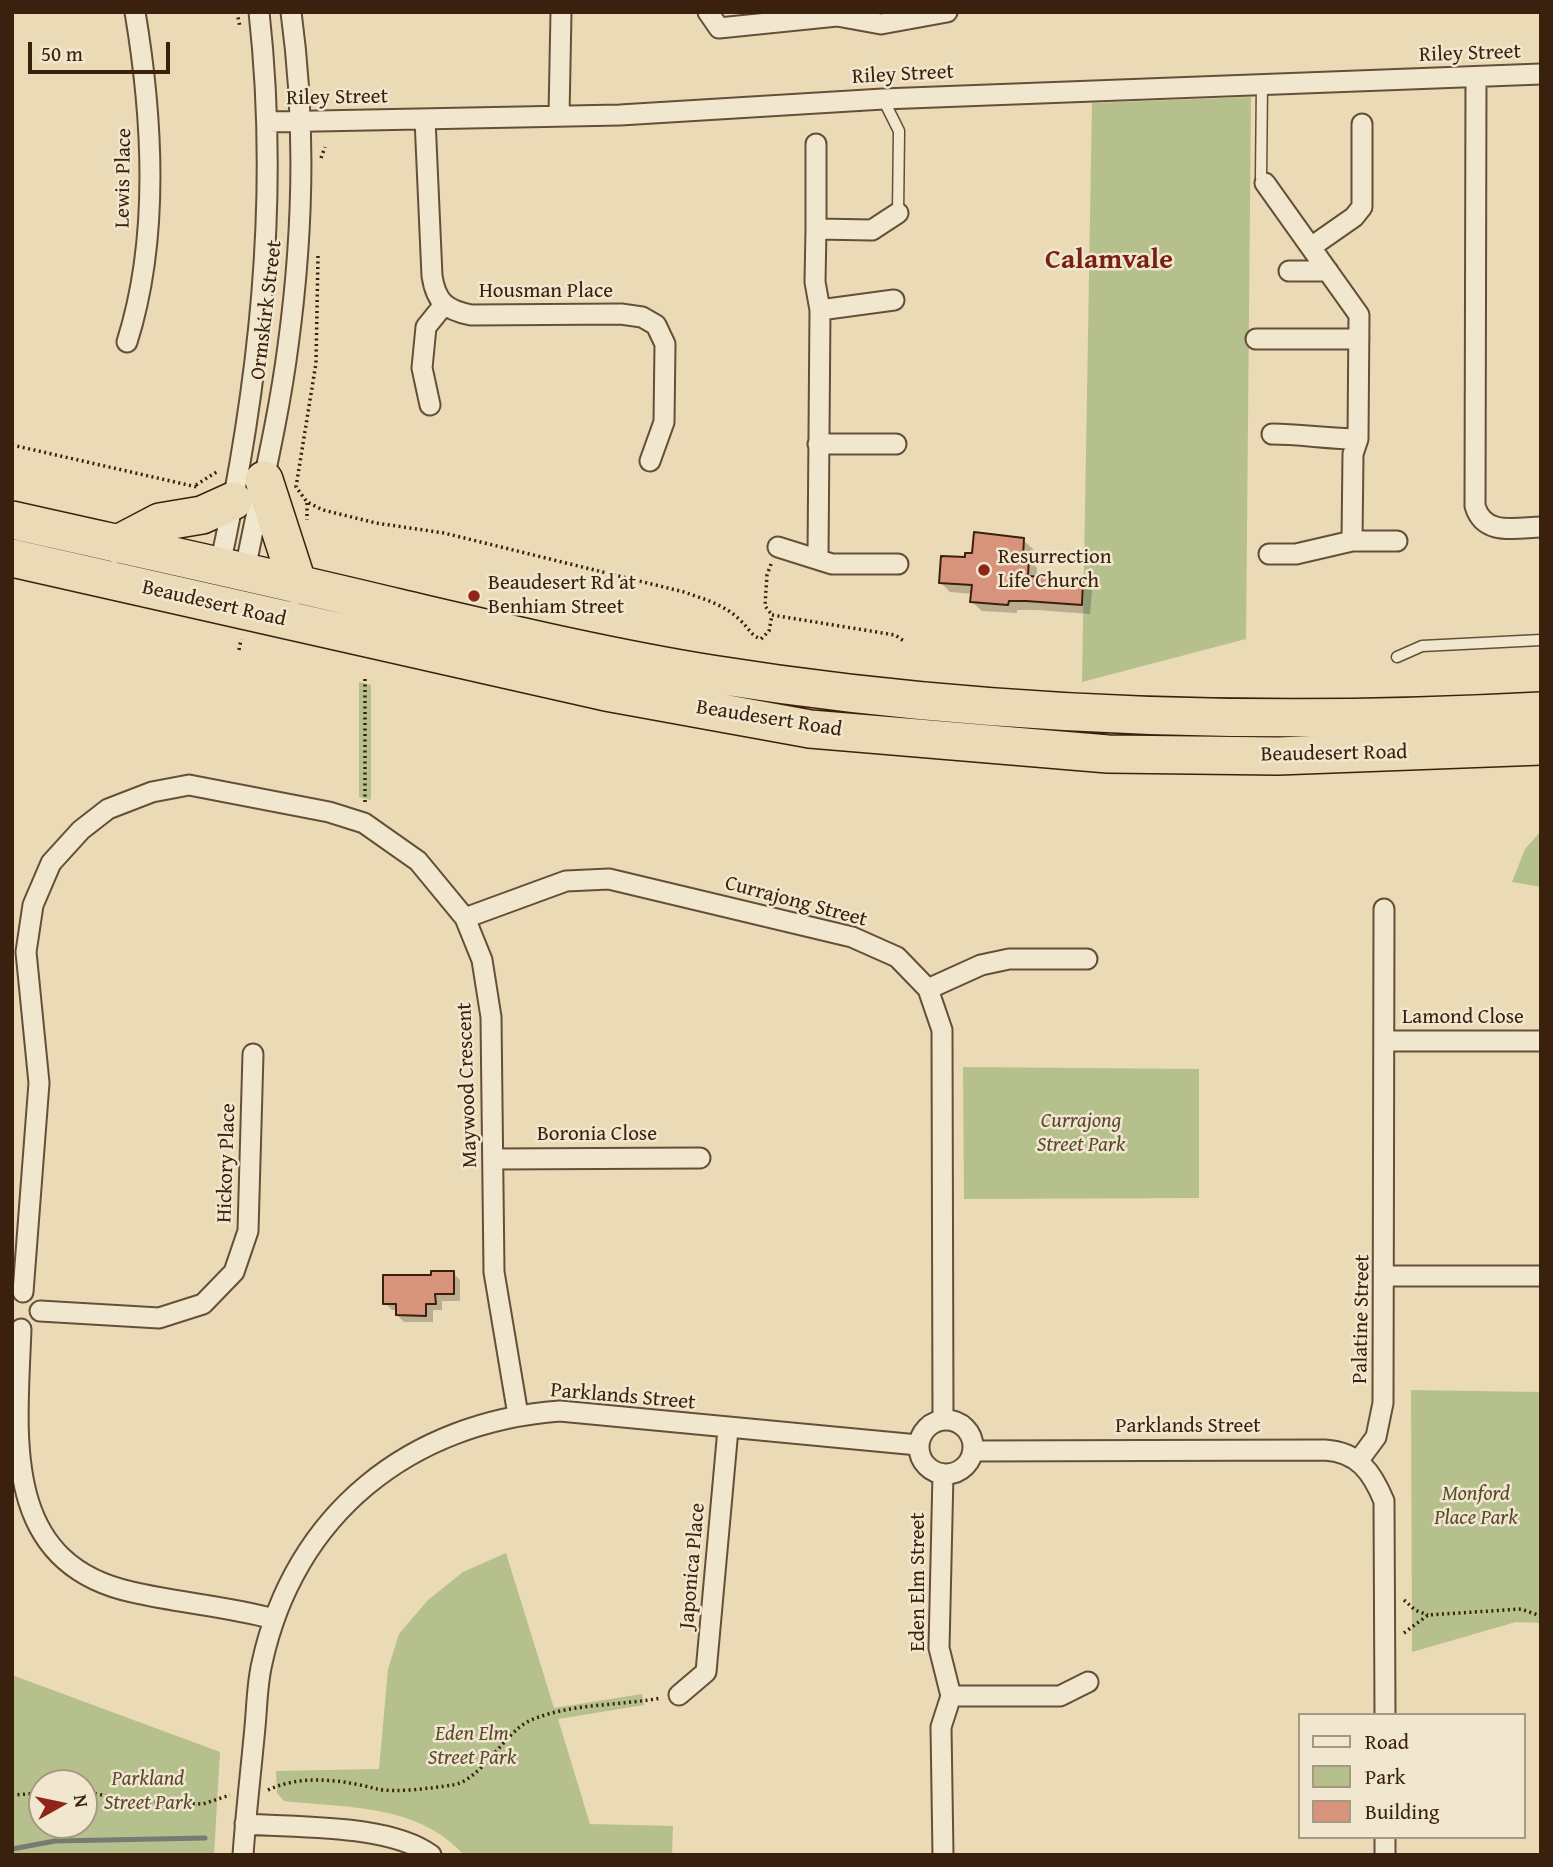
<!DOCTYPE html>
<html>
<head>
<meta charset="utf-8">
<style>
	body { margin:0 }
	#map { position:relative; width:1553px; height:1867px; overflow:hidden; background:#eadab5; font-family:"Gentium Book Plus",serif }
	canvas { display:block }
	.frame { position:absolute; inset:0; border:14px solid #3a210e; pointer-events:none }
	.legend { position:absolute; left:1298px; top:1713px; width:228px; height:126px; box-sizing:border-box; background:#f1e7cf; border:2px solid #a89882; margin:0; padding:9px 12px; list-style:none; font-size:21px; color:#3a210e }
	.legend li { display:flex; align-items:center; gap:14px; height:35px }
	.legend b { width:35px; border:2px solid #a89882 }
	.north { position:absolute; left:28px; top:1769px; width:70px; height:70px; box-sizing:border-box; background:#f1e7cf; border:2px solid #a89882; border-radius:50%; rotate:81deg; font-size:19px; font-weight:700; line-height:28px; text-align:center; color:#3a210e }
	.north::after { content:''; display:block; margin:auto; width:24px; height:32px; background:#8f2418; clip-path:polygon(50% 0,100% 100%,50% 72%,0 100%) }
	.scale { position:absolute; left:28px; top:42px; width:142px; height:32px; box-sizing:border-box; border:4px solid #3a210e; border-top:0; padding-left:9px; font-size:21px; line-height:24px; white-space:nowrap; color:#3a210e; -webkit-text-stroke:5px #f1e7cf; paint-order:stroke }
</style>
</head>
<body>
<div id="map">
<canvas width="1553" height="1867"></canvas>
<div class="frame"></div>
<ul class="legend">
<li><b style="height:9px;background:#f1e7cf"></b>Road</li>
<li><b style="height:19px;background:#b6c08d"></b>Park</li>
<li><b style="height:19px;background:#d7937c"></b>Building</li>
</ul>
<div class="north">N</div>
<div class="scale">50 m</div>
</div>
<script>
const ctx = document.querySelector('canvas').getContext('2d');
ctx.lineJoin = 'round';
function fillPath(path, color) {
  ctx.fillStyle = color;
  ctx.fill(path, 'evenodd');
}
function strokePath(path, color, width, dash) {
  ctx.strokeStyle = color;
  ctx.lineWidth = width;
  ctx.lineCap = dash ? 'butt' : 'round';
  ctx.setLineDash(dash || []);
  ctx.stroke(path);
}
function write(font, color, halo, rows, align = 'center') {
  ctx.font = font + ' "Gentium Book Plus",serif';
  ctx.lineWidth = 5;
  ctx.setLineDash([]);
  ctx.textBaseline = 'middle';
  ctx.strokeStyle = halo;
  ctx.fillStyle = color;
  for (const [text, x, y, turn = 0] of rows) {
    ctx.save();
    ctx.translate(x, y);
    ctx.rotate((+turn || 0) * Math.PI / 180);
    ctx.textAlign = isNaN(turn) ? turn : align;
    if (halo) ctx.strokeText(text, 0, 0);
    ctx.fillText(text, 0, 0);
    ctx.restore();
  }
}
fillPath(new Path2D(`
	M 1251,97 L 1246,639 L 1082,682 L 1092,103 Z
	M 359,682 L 371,685 L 371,800 L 359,797 Z
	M 1541,831 L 1541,887 L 1512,882 L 1525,849 Z
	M 963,1067 L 1199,1069 L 1199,1198 L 964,1199 Z
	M 1411,1390 L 1541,1392 L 1541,1623 L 1516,1622 L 1412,1652 Z
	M 506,1553 L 554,1708 L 642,1694 L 644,1705 L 558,1719 L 590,1824 L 673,1826 L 672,1855 L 464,1855 C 418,1804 348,1808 284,1801 L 277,1793 L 276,1771 L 379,1769 L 388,1669 L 399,1634 L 428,1600 L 463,1572 Z
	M 12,1675 L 220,1752 L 214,1855 L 12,1855 ZM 42,1783 L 84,1783 L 84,1825 L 42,1825 Z`), '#b6c08d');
fillPath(new Path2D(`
	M 1023,540 L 1033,549 L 1032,563 L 1037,568 L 1037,578 L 1082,582 L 1092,591 L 1090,614 L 1037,610 L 1017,610 L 1017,613 L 982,611 L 972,602 L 973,594 L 950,592 L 941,583 L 967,559 Z
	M 453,1273 L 460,1280 L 460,1301 L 442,1301 L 442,1310 L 433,1310 L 433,1322 L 404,1322 L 397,1315 L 397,1310 L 392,1310 L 385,1303 L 433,1277 Z`), '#0003');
strokePath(new Path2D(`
	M 12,1849 L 55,1841 L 205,1838`), '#747c73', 5);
const building = new Path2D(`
	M 974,532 L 1024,538 L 1023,557 L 1029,557 L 1028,576 L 1083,580 L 1082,605 L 1026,601 L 1009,601 L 1008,605 L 970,602 L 972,585 L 939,583 L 941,556 L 965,557 L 965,553 L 972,553 Z
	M 431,1271 L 454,1271 L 454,1294 L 435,1294 L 436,1304 L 426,1304 L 426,1316 L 396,1315 L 396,1304 L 383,1304 L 383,1275 L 431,1275 Z`);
fillPath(building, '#d7937c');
strokePath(building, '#3a210e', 2);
const lane = new Path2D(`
	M 1262,84 L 1261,177 L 1265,183
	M 883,99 L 899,131 L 898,213
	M 1397,657 L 1422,646 L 1541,640`);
const street = new Path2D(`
	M 708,12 L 719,28 L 837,16 L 881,24 L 947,12
	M 1476,77 L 1475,506 C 1484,536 1514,528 1541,527
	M 559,116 L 561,12
	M 425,119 L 432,276 C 436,302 446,310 471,315 L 621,314 L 642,317 L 656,325 L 665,344 L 664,422 L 650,461
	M 267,122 L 620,115 L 883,99 L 1541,74
	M 1265,183 L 1359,315 L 1358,439 L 1353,454 L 1352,541 L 1296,554 L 1269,554
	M 816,229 L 816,144
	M 1311,247 L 1354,217 L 1362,207 L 1362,124
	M 1289,271 L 1328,271
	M 820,310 L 894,300
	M 1256,339 L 1359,339
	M 127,342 C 160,238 153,119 135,12
	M 430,405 L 422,368 L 426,327 L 443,306
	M 1272,434 C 1301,434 1328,439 1358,439
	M 818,444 L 896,444
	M 1352,541 L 1397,541
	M 778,547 L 832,564 L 898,564
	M 818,557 L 820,310 L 815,282 L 816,229 L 872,230 L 898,213
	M 218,574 C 259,389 280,201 259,12
	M 243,580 C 258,502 278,424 288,346 C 303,236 306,122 291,12
	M 465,918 L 566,881 L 609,879 L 852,937 L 897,957 L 928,989 L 942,1030 L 943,1419
	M 928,989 L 981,965 L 1009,959 L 1087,959
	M 1385,1041 L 1541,1041
	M 494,1159 L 700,1158
	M 1386,1276 L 1541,1276
	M 23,1292 L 39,1083 L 26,952 L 33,905 L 51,863 L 81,830 L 108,809 L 152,792 L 189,785 L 329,812 L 364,823 L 418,861 L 465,918 L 482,960 L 491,1017 L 494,1272 L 518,1415
	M 40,1311 L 159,1318 L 203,1304 L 234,1272 L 248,1231 L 253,1054
	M 21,1329 C 17,1437 0,1563 132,1592 C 179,1603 227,1606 274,1619
	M919 1447a27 27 0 1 1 54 0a27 27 0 1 1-54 0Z
	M 973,1451 L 1325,1450 C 1358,1452 1372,1472 1384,1501 L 1385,1715
	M 1359,1460 L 1376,1437 L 1383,1403 L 1384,909
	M 943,1474 L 939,1648 L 951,1696 L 941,1727 L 943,1855
	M 679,1695 L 706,1672 L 728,1429
	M 951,1696 L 1060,1696 L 1088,1682
	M 245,1824 C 298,1828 389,1824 431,1855
	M 243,1855 C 246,1812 251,1770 255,1727 C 257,1706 257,1684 262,1663 C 294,1514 410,1422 560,1411 L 918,1445
	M 1385,1855 L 1385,1837`);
const highway = new Path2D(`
	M 264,480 L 298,585
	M 12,520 C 141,549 271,577 399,608 C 502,632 606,657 711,674 C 986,718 1263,726 1541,711
	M 118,544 L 160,522 L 202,515 L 233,501
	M 12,558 L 606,692 L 810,729 L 1108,754 L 1278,756 L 1541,746`);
strokePath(lane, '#664f38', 13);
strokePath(street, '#664f38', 23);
strokePath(highway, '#3a210e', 40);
strokePath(new Path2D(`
	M 237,12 L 240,27
	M 321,158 L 325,147
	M 318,256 L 316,363 L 296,487 L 307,502 L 323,510 L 376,523 L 444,533 L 684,592 C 704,599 725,605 740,620 C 749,628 750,635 761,639 L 769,631 L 772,615 L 895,635 L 904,641
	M 12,445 L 197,487
	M 196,485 L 218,471
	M 307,503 L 307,520
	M 771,564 L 767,575 L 765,606 L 772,615
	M 239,650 L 241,639
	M 365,679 L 365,804
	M 1404,1600 L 1415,1610 L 1428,1615
	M 1404,1633 L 1428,1615 L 1521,1609 L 1541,1616
	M 268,1790 C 302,1774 343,1780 377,1789 C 395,1793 433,1788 452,1785 C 480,1782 504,1733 529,1721 C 569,1703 618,1706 661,1698
	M 84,1791 L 133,1802 L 203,1804 L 230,1795
	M 12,1795 L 42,1793`), '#3a210e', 3.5, [2, 3.5]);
strokePath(lane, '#f1e7cf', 10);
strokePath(street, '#f1e7cf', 19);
strokePath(highway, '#eadab5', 37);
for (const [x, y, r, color] of [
	[984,570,7,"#8f2418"],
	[474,596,7,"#8f2418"]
]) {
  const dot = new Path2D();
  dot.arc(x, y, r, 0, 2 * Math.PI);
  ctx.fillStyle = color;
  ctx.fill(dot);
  strokePath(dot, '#f1e7cf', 2.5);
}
write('21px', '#3a210e', '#f1e7cf', [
	["Riley Street",1470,54,-2],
	["Riley Street",903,75,-3],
	["Riley Street",337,98,-1],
	["Lewis Place",124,178,-89],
	["Housman Place",546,292],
	["Ormskirk Street",267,310,-83],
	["Beaudesert Road",214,604,13],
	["Beaudesert Road",769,719,9],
	["Beaudesert Road",1334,754,-1],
	["Currajong Street",796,902,15],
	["Lamond Close",1463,1018],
	["Maywood Crescent",468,1085,-92],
	["Boronia Close",597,1135],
	["Hickory Place",227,1163,-88],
	["Palatine Street",1362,1319,-89],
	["Parklands Street",623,1397,5],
	["Parklands Street",1188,1427],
	["Japonica Place",693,1566,-85],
	["Eden Elm Street",919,1582,-90]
]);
write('21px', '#3a210e', '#f1e7cf', [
	["Resurrection",998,558],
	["Life Church",998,582],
	["Beaudesert Rd at",488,584],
	["Benhiam Street",488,608]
], 'left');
write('italic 21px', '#59492e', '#f1e7cf', [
	["Currajong",1081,1122],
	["Street Park",1081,1146],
	["Monford",1476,1495],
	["Place Park",1476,1519],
	["Eden Elm",472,1735],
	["Street Park",472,1759],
	["Parkland",148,1780],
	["Street Park",148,1804]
]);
write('bold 28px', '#7a1f14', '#f1e7cf', [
	["Calamvale",1109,261]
]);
</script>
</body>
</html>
